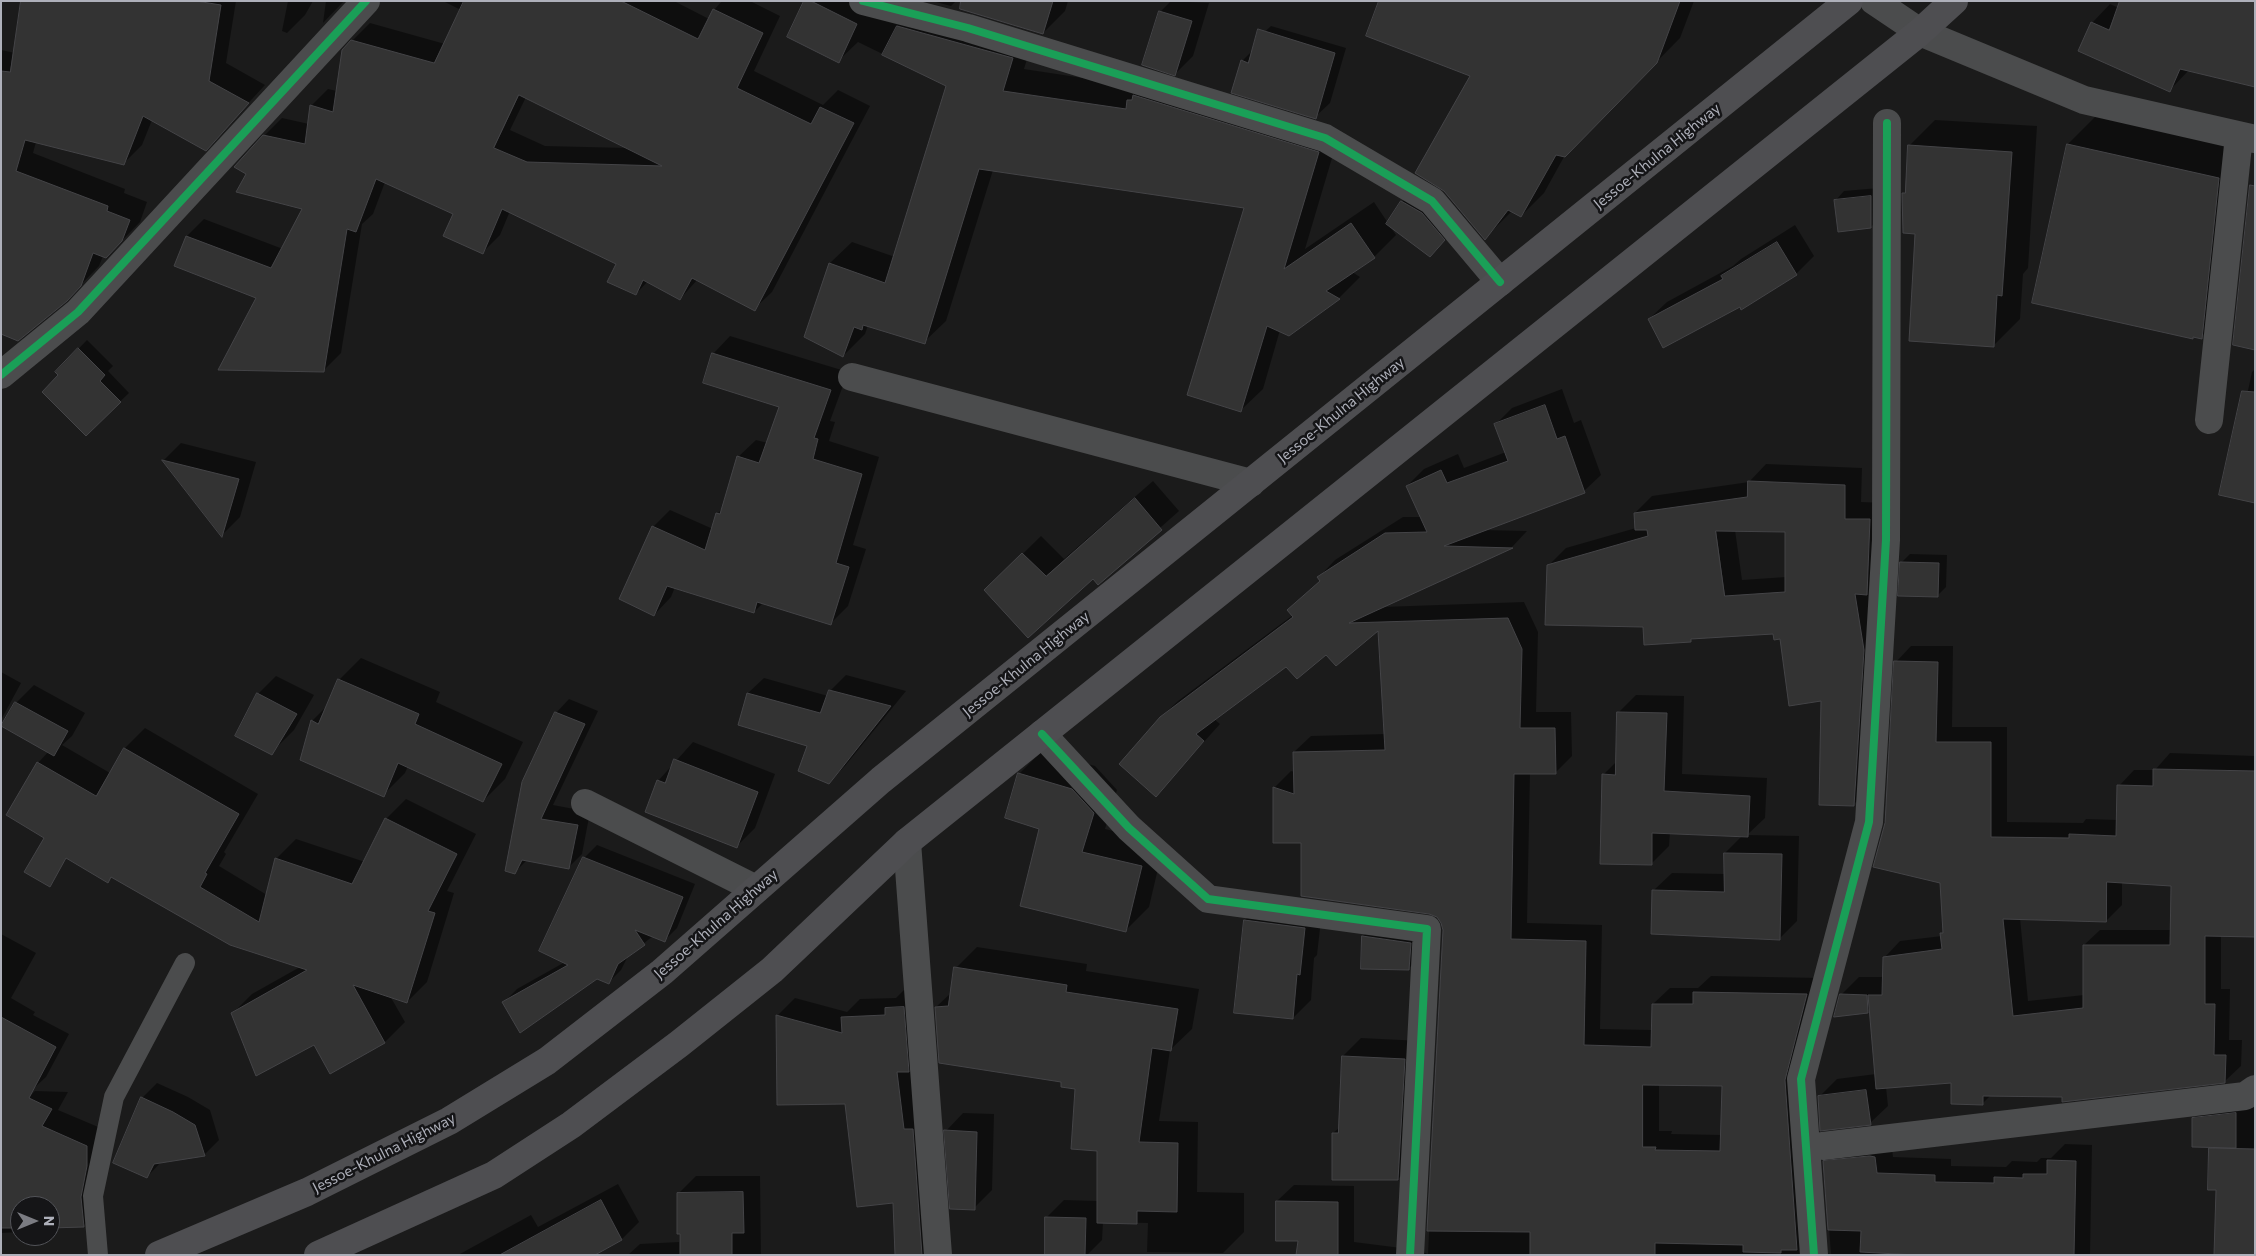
<!DOCTYPE html>
<html>
<head>
<meta charset="utf-8">
<style>
	body { margin:0 }
	#map { position:relative; width:2256px; height:1256px; overflow:hidden; background:#1b1b1b; font-family:Commissioner,sans-serif }
	canvas { display:block }
	.frame { position:absolute; inset:0; border:2px solid #aeb0ba; pointer-events:none }
	.north { position:absolute; left:10px; top:1196px; width:50px; height:50px; box-sizing:border-box; background:#151517; border:1px solid #525358; border-radius:50%; rotate:90deg; font-size:14px; font-weight:700; line-height:20px; text-align:center; color:#aeb0ba }
	.north::after { content:''; display:block; margin:auto; width:18px; height:22px; background:#7b7c82; clip-path:polygon(50% 0,100% 100%,50% 72%,0 100%) }
</style>
</head>
<body>
<div id="map">
<canvas width="2256" height="1256"></canvas>
<div class="frame"></div>
<div class="north">N</div>
</div>
<script>
const ctx = document.querySelector('canvas').getContext('2d');
ctx.lineJoin = 'round';
function fillPath(path, color) {
  ctx.fillStyle = color;
  ctx.fill(path, 'evenodd');
}
function strokePath(path, color, width, dash) {
  ctx.strokeStyle = color;
  ctx.lineWidth = width;
  ctx.lineCap = dash ? 'butt' : 'round';
  ctx.setLineDash(dash || []);
  ctx.stroke(path);
}
function write(font, color, halo, rows, align = 'center') {
  ctx.font = font + ' Commissioner,sans-serif';
  ctx.lineWidth = 5;
  ctx.setLineDash([]);
  ctx.textBaseline = 'middle';
  ctx.strokeStyle = halo;
  ctx.fillStyle = color;
  for (const [text, x, y, turn = 0] of rows) {
    ctx.save();
    ctx.translate(x, y);
    ctx.rotate((+turn || 0) * Math.PI / 180);
    ctx.textAlign = isNaN(turn) ? turn : align;
    if (halo) ctx.strokeText(text, 0, 0);
    ctx.fillText(text, 0, 0);
    ctx.restore();
  }
}
fillPath(new Path2D(`
	M 22,1 L 236,1 L 226,63 L 265,85 L 205,150 L 152,120 L 142,145 L 124,163 L 36,142 L 33,153 L 125,189 L 124,193 L 147,202 L 140,222 L 106,257 L 103,256 L 99,266 L 66,300 L 1,333 L 1,50 L 15,53 Z
	M 288,1 L 313,1 L 305,15 L 287,33 L 282,31 Z
	M 326,1 L 344,1 L 323,23 Z
	M 443,1 L 674,1 L 709,19 L 714,10 L 722,1 L 750,1 L 780,16 L 754,71 L 823,105 L 838,90 L 870,106 L 772,292 L 754,309 L 698,279 L 680,299 L 648,281 L 636,294 L 617,264 L 510,211 L 500,235 L 482,253 L 454,214 L 385,182 L 373,214 L 362,224 L 341,353 L 323,371 L 258,297 L 187,236 L 204,219 L 283,249 L 304,208 L 264,136 L 282,118 L 309,124 L 311,106 L 328,89 L 337,91 L 352,41 L 370,23 L 445,44 L 461,10 ZM 526,97 L 628,148 L 545,146 L 510,130 Z
	M 805,1 L 906,1 L 1034,36 L 1024,69 L 1142,87 L 1156,74 L 1340,131 L 1305,249 L 1374,202 L 1388,223 L 1402,202 L 1420,184 L 1448,237 L 1430,255 L 1389,225 L 1396,235 L 1374,257 L 1352,272 L 1360,277 L 1339,298 L 1280,330 L 1263,389 L 1241,410 L 1245,207 L 993,170 L 946,321 L 924,342 L 868,325 L 865,334 L 843,356 L 805,336 L 830,263 L 852,242 L 895,257 L 948,86 L 858,42 L 838,61 Z
	M 932,1 L 956,1 L 951,6 Z
	M 1018,1 L 1068,1 L 1065,11 L 1043,33 Z
	M 1171,1 L 1209,3 L 1193,56 L 1175,74 L 1160,12 Z
	M 1380,1 L 1694,1 L 1680,38 L 1565,155 L 1544,193 L 1521,216 L 1512,211 L 1485,238 L 1472,75 Z
	M 2110,4 L 2119,8 L 2189,70 L 2170,90 L 2092,23 Z
	M 1271,26 L 1346,48 L 1330,103 L 1315,117 L 1242,61 L 1254,49 L 1256,40 Z
	M 2102,110 L 2252,144 L 2235,303 L 2201,337 L 2068,144 Z
	M 1935,120 L 2037,126 L 2028,268 L 2023,274 L 2020,319 L 1994,345 L 1916,232 L 1904,193 L 1907,191 L 1909,146 Z
	M 1879,188 L 1879,218 L 1871,227 L 1836,200 L 1844,191 Z
	M 1795,225 L 1814,256 L 1796,274 L 1741,308 L 1740,306 L 1649,319 L 1667,302 L 1733,266 L 1741,259 Z
	M 730,336 L 848,372 L 830,421 L 835,422 L 829,441 L 879,457 L 853,545 L 866,549 L 848,606 L 831,623 L 763,603 L 754,612 L 675,587 L 671,597 L 654,615 L 653,527 L 670,510 L 713,529 L 717,514 L 723,508 L 738,457 L 756,440 L 768,443 L 781,406 L 713,354 Z
	M 87,340 L 113,366 L 108,371 L 129,393 L 86,434 L 60,375 L 56,372 Z
	M 2255,369 L 2255,502 L 2244,409 L 2252,372 Z
	M 1562,389 L 1574,423 L 1581,420 L 1601,475 L 1584,491 L 1482,530 L 1527,531 L 1512,547 L 1382,607 L 1524,602 L 1538,632 L 1536,712 L 1571,712 L 1572,756 L 1555,773 L 1530,773 L 1527,923 L 1602,925 L 1600,1029 L 1652,1030 L 1653,1004 L 1670,988 L 1698,988 L 1711,976 L 1823,978 L 1801,1063 L 1824,1253 L 1831,1254 L 1824,1162 L 1841,1145 L 1891,1141 L 1893,1157 L 1951,1159 L 1951,1166 L 2006,1167 L 2012,1161 L 2037,1162 L 2041,1158 L 2051,1158 L 2065,1144 L 2092,1145 L 2090,1255 L 1297,1255 L 1299,1240 L 1277,1201 L 1294,1185 L 1354,1186 L 1354,1242 L 1417,1250 L 1428,1254 L 1444,930 L 1442,922 L 1437,916 L 1302,842 L 1274,842 L 1275,787 L 1291,771 L 1295,772 L 1294,752 L 1311,736 L 1386,734 L 1379,628 L 1326,653 L 1286,665 L 1214,719 L 1220,724 L 1156,795 L 1160,718 L 1178,701 L 1293,615 L 1289,610 L 1321,580 L 1319,577 L 1335,560 L 1403,517 L 1421,517 L 1407,486 L 1424,469 L 1458,454 L 1464,468 L 1506,452 L 1496,424 L 1512,408 ZM 1659,1084 L 1724,1085 L 1722,1135 L 1671,1134 L 1672,1131 L 1659,1131 Z
	M 181,443 L 256,462 L 240,517 L 222,535 L 164,460 Z
	M 1766,464 L 1862,468 L 1861,502 L 1887,503 L 1871,787 L 1854,804 L 1823,700 L 1781,638 L 1774,632 L 1694,638 L 1690,641 L 1644,626 L 1549,565 L 1566,548 L 1636,528 L 1635,513 L 1652,496 L 1749,482 ZM 1735,530 L 1786,531 L 1786,577 L 1742,580 Z
	M 1153,481 L 1179,511 L 1098,583 L 1093,577 L 986,590 L 1041,536 L 1064,559 Z
	M 1910,554 L 1947,555 L 1946,587 L 1938,595 L 1902,562 Z
	M 1911,646 L 1953,646 L 1952,727 L 2007,727 L 2007,822 L 2083,823 L 2086,819 L 2118,820 L 2119,786 L 2134,770 L 2155,770 L 2170,753 L 2255,756 L 2255,936 L 2221,935 L 2221,989 L 2230,989 L 2229,1040 L 2242,1040 L 2241,1066 L 2225,1081 L 2063,1096 L 1991,1095 L 1982,1104 L 1953,1082 L 1886,1087 L 1888,1106 L 1870,1123 L 1819,1097 L 1837,1079 L 1876,1074 L 1870,1008 L 1867,1011 L 1841,995 L 1859,977 L 1884,977 L 1885,957 L 1900,941 L 1942,936 L 1944,931 L 1942,882 L 1886,823 L 1896,662 ZM 2122,882 L 2173,884 L 2172,930 L 2100,930 L 2084,945 L 2084,995 L 2028,1001 L 2020,918 L 2106,921 L 2122,905 Z
	M 361,658 L 440,692 L 436,702 L 523,742 L 505,779 L 483,801 L 408,766 L 405,773 L 383,795 L 312,721 L 328,705 L 339,680 Z
	M 1,672 L 21,683 L 1,720 Z
	M 846,675 L 906,691 L 845,766 L 829,782 L 809,745 L 739,724 L 748,693 L 764,678 L 828,696 L 830,691 Z
	M 276,676 L 314,695 L 294,730 L 271,753 L 258,694 Z
	M 34,685 L 85,713 L 72,736 L 62,745 L 110,773 L 125,748 L 145,728 L 258,794 L 224,852 L 226,854 L 219,866 L 267,895 L 276,859 L 296,839 L 365,862 L 386,819 L 406,799 L 476,834 L 447,891 L 454,893 L 427,982 L 407,1002 L 390,996 L 405,1022 L 385,1042 L 331,1072 L 315,1043 L 232,1014 L 252,994 L 300,967 L 38,763 L 49,751 L 3,726 L 16,703 Z
	M 1636,695 L 1684,696 L 1682,774 L 1767,778 L 1765,818 L 1747,835 L 1799,836 L 1797,921 L 1779,939 L 1654,890 L 1672,873 L 1725,874 L 1725,853 L 1743,835 L 1670,832 L 1669,846 L 1651,864 L 1603,775 L 1617,761 L 1618,713 Z
	M 569,699 L 598,711 L 553,805 L 590,812 L 582,854 L 569,867 L 527,860 L 515,872 L 556,713 Z
	M 693,742 L 775,774 L 755,828 L 737,846 L 658,781 Z
	M 1042,751 L 1095,766 L 1117,790 L 1105,829 L 1164,843 L 1149,907 L 1126,930 L 1040,828 L 1019,774 Z
	M 597,845 L 695,884 L 677,928 L 665,940 L 653,936 L 628,956 L 621,970 L 608,983 L 597,977 L 504,1002 L 517,989 L 565,962 L 584,858 Z
	M 1263,902 L 1322,911 L 1317,955 L 1314,958 L 1311,1000 L 1293,1018 L 1245,920 Z
	M 1381,919 L 1427,951 L 1409,968 L 1363,936 Z
	M 1,934 L 36,953 L 11,998 L 35,1012 L 33,1015 L 69,1034 L 46,1077 L 33,1089 L 1,1072 Z
	M 977,947 L 1087,964 L 1086,971 L 1199,989 L 1192,1029 L 1170,1050 L 1159,1121 L 1198,1122 L 1197,1192 L 1244,1193 L 1244,1232 L 1223,1253 L 1147,1252 L 1148,1223 L 1103,1222 L 1102,1240 L 1087,1255 L 1046,1255 L 1046,1218 L 1064,1200 L 1098,1201 L 1098,1150 L 1077,1088 L 936,1007 L 952,992 L 956,968 Z
	M 904,990 L 921,990 L 951,1255 L 896,1255 L 894,1201 L 846,1103 L 777,1016 L 795,998 L 847,1012 L 860,999 L 896,998 Z
	M 1361,1038 L 1422,1041 L 1416,1161 L 1398,1179 L 1333,1133 L 1339,1128 L 1343,1056 Z
	M 157,1083 L 188,1097 L 210,1110 L 219,1140 L 204,1155 L 162,1161 L 147,1177 L 142,1098 Z
	M 35,1091 L 68,1092 L 58,1110 L 103,1129 L 100,1209 L 83,1226 L 50,1227 L 50,1206 L 20,1206 L 20,1232 L 1,1233 L 1,1114 L 18,1108 Z
	M 2255,1095 L 2255,1255 L 2217,1189 L 2210,1189 L 2210,1146 L 2193,1119 L 2210,1102 Z
	M 963,1113 L 994,1114 L 992,1190 L 974,1208 L 946,1131 Z
	M 696,1176 L 760,1176 L 761,1255 L 628,1255 L 640,1244 L 679,1242 L 679,1193 Z
	M 618,1184 L 639,1222 L 622,1239 L 593,1255 L 458,1255 L 531,1215 L 538,1227 Z`), '#0007');
const building = new Path2D(`
	M 21,1 L 196,1 L 221,5 L 209,81 L 249,103 L 206,151 L 143,116 L 124,165 L 25,140 L 16,171 L 108,206 L 107,211 L 130,220 L 122,241 L 106,258 L 93,253 L 81,286 L 67,301 L 18,341 L 1,334 L 1,71 L 10,72 Z
	M 464,1 L 621,1 L 698,39 L 713,9 L 763,33 L 737,88 L 811,124 L 820,107 L 854,123 L 755,311 L 692,278 L 680,300 L 643,280 L 636,295 L 607,282 L 616,264 L 502,209 L 483,254 L 443,236 L 453,214 L 376,179 L 356,232 L 347,229 L 324,372 L 218,370 L 256,298 L 174,266 L 186,236 L 271,268 L 302,209 L 236,192 L 246,174 L 234,167 L 263,135 L 305,144 L 310,105 L 333,112 L 342,50 L 351,40 L 434,63 ZM 519,95 L 662,166 L 527,162 L 494,148 Z
	M 804,1 L 811,1 L 857,24 L 839,63 L 787,37 Z
	M 961,1 L 1053,1 L 1043,34 L 960,9 Z
	M 1379,1 L 1680,1 L 1657,63 L 1565,157 L 1556,155 L 1521,217 L 1508,210 L 1485,240 L 1444,191 L 1415,173 L 1470,76 L 1366,36 Z
	M 2120,1 L 2255,1 L 2255,87 L 2180,69 L 2170,92 L 2078,51 L 2091,22 L 2109,30 Z
	M 1159,11 L 1192,21 L 1175,76 L 1142,65 Z
	M 897,26 L 1013,58 L 1003,91 L 1126,109 L 1127,100 L 1132,100 L 1133,95 L 1319,152 L 1284,269 L 1351,223 L 1375,258 L 1326,291 L 1340,299 L 1289,336 L 1267,326 L 1241,412 L 1187,395 L 1244,208 L 979,169 L 925,344 L 863,325 L 862,330 L 854,327 L 843,357 L 804,337 L 829,263 L 885,283 L 946,86 L 882,55 Z
	M 1258,29 L 1335,53 L 1316,119 L 1231,93 L 1241,60 L 1248,63 Z
	M 2067,144 L 2219,178 L 2202,339 L 2193,337 L 2193,339 L 2032,303 Z
	M 1908,145 L 2012,152 L 2002,296 L 1997,295 L 1994,347 L 1909,341 L 1915,234 L 1903,233 L 1902,193 L 1905,193 Z
	M 2250,185 L 2255,186 L 2255,350 L 2233,345 Z
	M 1871,196 L 1871,228 L 1838,232 L 1834,200 Z
	M 1401,201 L 1422,213 L 1445,240 L 1430,257 L 1386,224 Z
	M 1777,242 L 1797,275 L 1741,310 L 1740,307 L 1663,348 L 1648,319 L 1723,279 L 1721,276 Z
	M 78,348 L 105,375 L 100,381 L 121,402 L 86,436 L 42,392 L 58,375 L 55,372 Z
	M 712,353 L 831,390 L 814,438 L 818,439 L 813,459 L 862,474 L 836,563 L 849,567 L 831,625 L 757,602 L 754,613 L 667,586 L 654,616 L 619,599 L 652,526 L 705,550 L 716,513 L 720,514 L 737,456 L 759,463 L 779,407 L 703,383 Z
	M 2242,391 L 2255,392 L 2255,503 L 2219,495 Z
	M 1545,405 L 1557,439 L 1565,436 L 1585,493 L 1444,546 L 1513,548 L 1349,623 L 1508,618 L 1522,649 L 1520,728 L 1555,728 L 1556,774 L 1514,774 L 1511,939 L 1586,941 L 1584,1045 L 1651,1047 L 1652,1004 L 1693,1004 L 1693,992 L 1807,994 L 1785,1080 L 1797,1250 L 1781,1250 L 1781,1253 L 1743,1252 L 1743,1245 L 1655,1243 L 1655,1255 L 1530,1255 L 1530,1232 L 1427,1231 L 1443,930 L 1441,923 L 1437,917 L 1429,914 L 1301,896 L 1301,843 L 1273,843 L 1273,787 L 1294,794 L 1293,752 L 1385,750 L 1378,631 L 1336,666 L 1326,655 L 1297,679 L 1286,667 L 1196,734 L 1204,741 L 1156,797 L 1119,764 L 1160,717 L 1293,617 L 1287,610 L 1320,581 L 1317,577 L 1385,533 L 1427,532 L 1406,486 L 1441,470 L 1447,483 L 1508,461 L 1494,424 ZM 1643,1085 L 1722,1086 L 1720,1151 L 1655,1150 L 1656,1147 L 1643,1147 Z
	M 162,460 L 239,479 L 222,537 Z
	M 1748,481 L 1845,485 L 1845,519 L 1870,519 L 1867,595 L 1855,594 L 1864,650 L 1854,806 L 1819,805 L 1821,701 L 1789,706 L 1780,639 L 1774,640 L 1773,634 L 1691,639 L 1691,642 L 1644,645 L 1643,627 L 1545,625 L 1547,565 L 1648,536 L 1647,530 L 1635,530 L 1634,513 L 1747,497 ZM 1716,531 L 1785,532 L 1785,592 L 1725,596 Z
	M 1135,498 L 1162,530 L 1098,585 L 1093,579 L 1028,638 L 984,590 L 1022,553 L 1046,576 Z
	M 1900,562 L 1939,563 L 1938,597 L 1898,596 Z
	M 1894,661 L 1938,662 L 1936,742 L 1991,742 L 1991,837 L 2069,838 L 2069,834 L 2116,836 L 2117,785 L 2153,786 L 2153,769 L 2255,771 L 2255,937 L 2205,936 L 2205,1004 L 2215,1004 L 2214,1055 L 2226,1055 L 2225,1083 L 2062,1102 L 2062,1097 L 1983,1096 L 1983,1105 L 1951,1104 L 1951,1083 L 1876,1089 L 1868,995 L 1882,995 L 1883,957 L 1942,949 L 1940,933 L 1943,933 L 1940,883 L 1873,867 L 1885,823 ZM 2107,882 L 2171,886 L 2170,945 L 2083,945 L 2083,1008 L 2013,1016 L 2003,919 L 2106,922 Z
	M 338,679 L 419,714 L 415,724 L 502,764 L 483,802 L 398,763 L 384,797 L 300,760 L 311,720 L 318,724 Z
	M 829,690 L 891,706 L 829,784 L 798,771 L 807,746 L 738,725 L 747,693 L 820,713 Z
	M 257,693 L 297,714 L 272,755 L 235,736 Z
	M 15,702 L 68,731 L 54,756 L 1,726 Z
	M 555,712 L 585,724 L 541,819 L 578,825 L 569,869 L 522,860 L 515,874 L 505,871 L 522,782 Z
	M 1617,712 L 1667,713 L 1664,791 L 1750,796 L 1748,837 L 1652,833 L 1652,865 L 1600,864 L 1602,774 L 1615,775 Z
	M 124,748 L 239,814 L 205,873 L 207,874 L 200,887 L 259,922 L 275,858 L 352,884 L 385,818 L 457,854 L 428,911 L 435,913 L 407,1003 L 353,985 L 385,1043 L 330,1074 L 314,1045 L 256,1076 L 231,1013 L 307,970 L 230,945 L 111,877 L 108,883 L 66,858 L 50,887 L 24,872 L 44,838 L 6,815 L 37,762 L 96,796 Z
	M 674,759 L 758,792 L 737,848 L 645,812 L 657,780 L 665,783 Z
	M 1018,773 L 1072,789 L 1094,813 L 1082,852 L 1142,866 L 1126,932 L 1020,906 L 1039,829 L 1005,818 Z
	M 1724,853 L 1782,854 L 1780,940 L 1651,934 L 1652,890 L 1724,892 Z
	M 583,857 L 683,897 L 665,942 L 635,930 L 645,945 L 618,964 L 609,984 L 597,979 L 520,1033 L 502,1002 L 568,965 L 539,951 Z
	M 1244,920 L 1305,928 L 1300,975 L 1297,974 L 1293,1019 L 1234,1013 Z
	M 1362,936 L 1411,943 L 1409,970 L 1361,969 Z
	M 954,967 L 1067,985 L 1066,992 L 1178,1009 L 1171,1051 L 1152,1048 L 1139,1142 L 1178,1143 L 1177,1212 L 1137,1211 L 1137,1224 L 1097,1223 L 1097,1151 L 1071,1149 L 1075,1089 L 1061,1087 L 1061,1082 L 939,1063 L 935,1007 L 948,1006 Z
	M 1840,994 L 1867,995 L 1868,1013 L 1834,1017 Z
	M 904,1007 L 909,1072 L 897,1072 L 904,1129 L 913,1129 L 922,1255 L 895,1255 L 893,1203 L 857,1207 L 845,1104 L 777,1105 L 776,1015 L 842,1033 L 841,1017 L 885,1015 L 885,1008 Z
	M 1,1017 L 56,1047 L 29,1098 L 52,1109 L 42,1126 L 87,1146 L 87,1166 L 81,1197 L 84,1227 L 50,1228 L 50,1206 L 20,1206 L 20,1228 L 1,1228 Z
	M 1342,1056 L 1405,1059 L 1398,1180 L 1332,1180 L 1332,1133 L 1338,1133 Z
	M 1866,1090 L 1871,1125 L 1820,1131 L 1818,1096 Z
	M 141,1097 L 173,1112 L 195,1125 L 205,1156 L 154,1164 L 147,1178 L 113,1163 Z
	M 2236,1113 L 2236,1148 L 2192,1147 L 2192,1118 Z
	M 944,1130 L 977,1132 L 975,1210 L 950,1209 Z
	M 2209,1148 L 2255,1149 L 2255,1255 L 2214,1255 L 2216,1190 L 2208,1190 Z
	M 1870,1156 L 1875,1157 L 1877,1173 L 1935,1175 L 1935,1182 L 1994,1183 L 1994,1177 L 2023,1178 L 2023,1174 L 2047,1174 L 2047,1160 L 2076,1161 L 2074,1255 L 1916,1255 L 1860,1252 L 1861,1231 L 1828,1230 L 1823,1161 Z
	M 743,1192 L 744,1233 L 732,1233 L 732,1255 L 680,1255 L 680,1234 L 677,1234 L 677,1193 Z
	M 601,1200 L 622,1240 L 595,1255 L 500,1255 Z
	M 1276,1201 L 1338,1202 L 1338,1255 L 1296,1255 L 1298,1241 L 1276,1241 Z
	M 1045,1217 L 1086,1218 L 1085,1255 L 1045,1255 Z`);
fillPath(building, '#333');
strokePath(building, '#444447', 1);
strokePath(new Path2D(`
	M 98,1255 L 93,1196 L 114,1097 L 185,963`), '#4b4c4d', 20);
strokePath(new Path2D(`
	M 863,1 L 968,28 L 1325,138 L 1432,201 L 1500,282
	M 1874,1 L 1920,32 L 2084,100 L 2255,139
	M 1,375 L 78,312 L 366,1
	M 852,377 L 1251,483
	M 2209,420 L 2239,136
	M 1042,734 L 1129,828 L 1208,899 L 1427,929 L 1410,1255
	M 585,803 L 756,889
	M 907,842 L 938,1255
	M 1823,1146 L 2245,1096 L 2255,1089
	M 1814,1255 L 1801,1079 L 1869,822 L 1886,540 L 1887,123`), '#4b4c4d', 28);
strokePath(new Path2D(`
	M 159,1255 L 307,1192 L 449,1121 L 547,1061 L 662,972 L 881,780 L 1849,1
	M 318,1255 L 494,1175 L 571,1125 L 679,1044 L 772,970 L 907,842 L 1920,32 L 1954,1`), '#4e4e51', 28);
strokePath(new Path2D(`
	M 863,1 L 968,28 L 1325,138 L 1432,201 L 1500,282
	M 1,375 L 78,312 L 366,1
	M 1042,734 L 1129,828 L 1208,899 L 1427,929 L 1410,1255
	M 1814,1255 L 1801,1079 L 1869,822 L 1886,540 L 1887,123`), '#1a9f57', 8);
write('15px', '#aeb0ba', '#151517', [
	["Jessoe-Khulna Highway",1657,156,-39],
	["Jessoe-Khulna Highway",1341,410,-39],
	["Jessoe-Khulna Highway",1026,664,-39],
	["Jessoe-Khulna Highway",716,924,-41],
	["Jessoe-Khulna Highway",384,1153,-27]
]);
</script>
</body>
</html>
